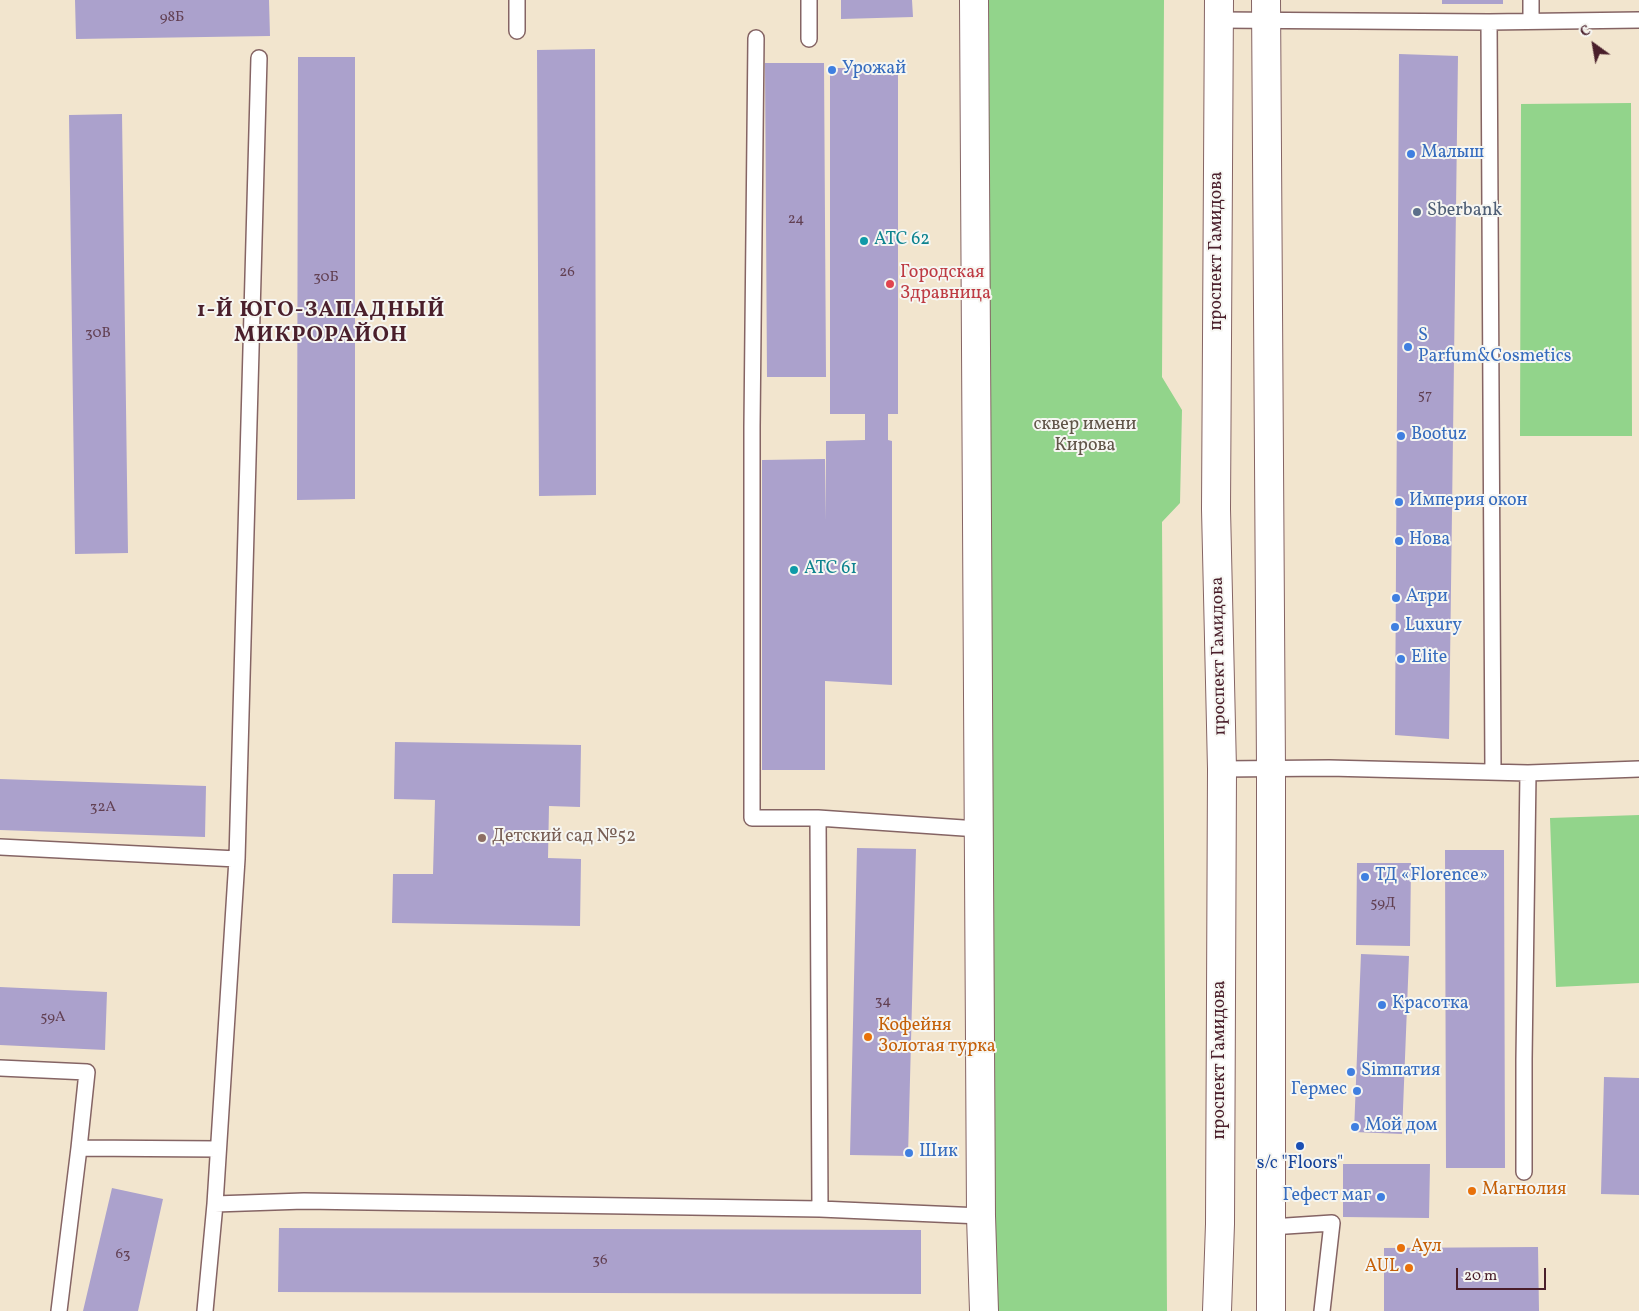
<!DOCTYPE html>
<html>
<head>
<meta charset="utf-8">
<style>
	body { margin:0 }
	#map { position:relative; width:1639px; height:1311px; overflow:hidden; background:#f2e5ce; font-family:Vollkorn,serif }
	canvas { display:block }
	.north { position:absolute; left:1569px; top:20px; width:50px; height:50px; -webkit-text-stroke:4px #f6f6f2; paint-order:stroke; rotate:328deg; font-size:14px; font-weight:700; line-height:20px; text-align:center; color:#4a1f2b }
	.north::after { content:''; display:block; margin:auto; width:18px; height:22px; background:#4a1f2b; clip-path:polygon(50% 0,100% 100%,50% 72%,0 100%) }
	.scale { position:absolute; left:1456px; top:1268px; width:90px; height:22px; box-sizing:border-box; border:2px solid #4a1f2b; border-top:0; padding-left:6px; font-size:15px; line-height:18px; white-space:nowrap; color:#4a1f2b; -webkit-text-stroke:4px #f6f6f2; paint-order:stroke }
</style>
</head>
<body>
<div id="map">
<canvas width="1639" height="1311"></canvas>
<div class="north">С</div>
<div class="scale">20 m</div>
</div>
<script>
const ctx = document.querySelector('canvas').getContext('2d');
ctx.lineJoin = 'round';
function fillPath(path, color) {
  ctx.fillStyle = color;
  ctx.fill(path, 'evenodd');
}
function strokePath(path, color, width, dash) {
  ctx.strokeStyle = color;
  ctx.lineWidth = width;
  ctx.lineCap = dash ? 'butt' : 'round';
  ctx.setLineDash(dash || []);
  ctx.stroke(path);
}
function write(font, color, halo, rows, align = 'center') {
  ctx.font = font + ' Vollkorn,serif';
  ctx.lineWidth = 4;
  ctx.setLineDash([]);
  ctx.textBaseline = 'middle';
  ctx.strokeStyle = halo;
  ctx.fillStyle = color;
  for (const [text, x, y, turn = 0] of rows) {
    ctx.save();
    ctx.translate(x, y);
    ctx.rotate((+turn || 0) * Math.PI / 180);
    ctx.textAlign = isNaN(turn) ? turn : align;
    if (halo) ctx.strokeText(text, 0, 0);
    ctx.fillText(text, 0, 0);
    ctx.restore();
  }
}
fillPath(new Path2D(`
	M 984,0 L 1164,0 L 1162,377 L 1182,410 L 1180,503 L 1162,522 L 1167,1311 L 996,1311 Z
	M 1631,103 L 1632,436 L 1520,436 L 1521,104 Z
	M 1639,815 L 1639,983 L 1556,987 L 1550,818 Z`), '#92d48b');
fillPath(new Path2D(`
	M 75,0 L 269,0 L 270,36 L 76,39 Z
	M 841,0 L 912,0 L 913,17 L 841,19 Z
	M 1442,0 L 1503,0 L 1503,4 L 1442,4 Z
	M 595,49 L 596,495 L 539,496 L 537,50 Z
	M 1399,54 L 1458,56 L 1449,739 L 1395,735 Z
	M 298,57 L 355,57 L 355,499 L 297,500 Z
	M 765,63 L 824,63 L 826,377 L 767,377 Z
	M 830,68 L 898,68 L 898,414 L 888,414 L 888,440 L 892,441 L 892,685 L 825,681 L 825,770 L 762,770 L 762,460 L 825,459 L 826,521 L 826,441 L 865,440 L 865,414 L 830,414 Z
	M 122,114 L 128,553 L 75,554 L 69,115 Z
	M 395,742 L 581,745 L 580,807 L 549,806 L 548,858 L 581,859 L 580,926 L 392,923 L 393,874 L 433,874 L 435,800 L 394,799 Z
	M 0,779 L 206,786 L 205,837 L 0,830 Z
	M 857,848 L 916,849 L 908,1156 L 850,1155 Z
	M 1445,850 L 1504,850 L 1505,1168 L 1446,1168 Z
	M 1357,863 L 1411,863 L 1410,946 L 1356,945 Z
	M 1361,954 L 1409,956 L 1402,1134 L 1354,1132 Z
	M 0,987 L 107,992 L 105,1050 L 0,1045 Z
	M 1604,1077 L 1639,1078 L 1639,1195 L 1601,1194 Z
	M 1343,1164 L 1430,1164 L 1429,1218 L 1343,1217 Z
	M 112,1188 L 163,1199 L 138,1311 L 83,1311 Z
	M 279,1228 L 921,1230 L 921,1294 L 278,1292 Z
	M 1538,1247 L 1539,1311 L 1384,1311 L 1384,1248 Z`), '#aba1cc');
const lane = new Path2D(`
	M 517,0 L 517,31
	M 809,0 L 809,39
	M 1219,20 L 1489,22 L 1639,20
	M 1531,21 L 1531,0
	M 1489,22 L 1493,772
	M 756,38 L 752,426 L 752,818 L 818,818 L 978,829
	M 1222,769 L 1329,768 L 1528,773 L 1639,769
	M 818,818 L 820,1209
	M 0,847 L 237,859 L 215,1204 L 205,1311
	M 237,859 L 259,58
	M 0,1068 L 87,1072 L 79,1148 L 218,1149
	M 1524,1172 L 1524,1059 L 1528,773
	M 215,1204 L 304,1201 L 820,1209 L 981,1216
	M 1271,1227 L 1332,1223 L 1322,1311
	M 59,1311 L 79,1148`);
const street = new Path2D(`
	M 974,0 L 981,1216 L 984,1311`);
const primary = new Path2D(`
	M 1266,0 L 1271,769 L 1271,1311
	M 1217,1311 L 1220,1224 L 1222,769 L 1216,509 L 1219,0`);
strokePath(lane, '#856464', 18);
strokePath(street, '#856464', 30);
strokePath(primary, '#856464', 30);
strokePath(lane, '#fff', 15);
strokePath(street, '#fff', 28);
strokePath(primary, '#fff', 28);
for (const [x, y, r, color] of [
	[832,70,5,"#3f7fe0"],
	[1411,154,5,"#3f7fe0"],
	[1417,212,5,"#5c6f8a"],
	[864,241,5,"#0f9aa8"],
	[890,284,5,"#e0444e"],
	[1408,347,5,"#3f7fe0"],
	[1401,436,5,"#3f7fe0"],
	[1399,502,5,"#3f7fe0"],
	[1399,541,5,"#3f7fe0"],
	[794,570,5,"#0f9aa8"],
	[1396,598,5,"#3f7fe0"],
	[1395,627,5,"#3f7fe0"],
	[1401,659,5,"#3f7fe0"],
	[482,838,5,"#8d6e63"],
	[1365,877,5,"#3f7fe0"],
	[1382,1005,5,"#3f7fe0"],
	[868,1037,5,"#e8710a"],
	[1351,1072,5,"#3f7fe0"],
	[1357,1091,5,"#3f7fe0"],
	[1355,1127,5,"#3f7fe0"],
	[1300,1146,5,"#1a4fb4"],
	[909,1153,5,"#3f7fe0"],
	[1472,1191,5,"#e8710a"],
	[1381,1197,5,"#3f7fe0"],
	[1401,1248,5,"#e8710a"],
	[1409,1268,5,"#e8710a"]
]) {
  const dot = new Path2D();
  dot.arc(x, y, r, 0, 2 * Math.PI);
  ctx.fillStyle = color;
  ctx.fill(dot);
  strokePath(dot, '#f6f6f2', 2);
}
write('15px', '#624053', null, [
	["98Б",172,18],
	["24",796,220],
	["26",567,273],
	["30Б",326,278],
	["30В",98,334],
	["57",1425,396],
	["32А",103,808],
	["59Д",1383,904],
	["34",883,1002],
	["59А",53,1018],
	["63",123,1255],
	["36",600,1261]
]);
write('18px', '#366cbe', '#f6f6f2', [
	["Урожай",842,70],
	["Малыш",1421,154],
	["S",1418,337],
	["Parfum&Cosmetics",1418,358],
	["Bootuz",1411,436],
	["Империя окон",1409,502],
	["Нова",1409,541],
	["Атри",1406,598],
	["Luxury",1405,627],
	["Elite",1411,659],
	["ТД «Florence»",1375,877],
	["Красотка",1392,1005],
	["Simпатия",1361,1072],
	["Гермес",1347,1091,"right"],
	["Мой дом",1365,1127],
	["Шик",919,1153],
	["Гефест маг",1371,1197,"right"]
], 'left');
write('18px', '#4e5e75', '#f6f6f2', [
	["Sberbank",1427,212]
], 'left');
write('18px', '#0d838f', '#f6f6f2', [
	["АТС 62",874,241],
	["АТС 61",804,570]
], 'left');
write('18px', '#4a1f2b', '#f6f6f2', [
	["проспект Гамидова",1218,251,-90],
	["проспект Гамидова",1220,656,-91],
	["проспект Гамидова",1221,1060,-90]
]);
write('18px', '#be3a42', '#f6f6f2', [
	["Городская",900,274],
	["Здравница",900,295]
], 'left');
write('18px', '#605548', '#f6f6f2', [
	["сквер имени",1085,426],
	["Кирова",1085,447]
]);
write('18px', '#785e54', '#f6f6f2', [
	["Детский сад №52",492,838]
], 'left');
write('18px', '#c56008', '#f6f6f2', [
	["Кофейня",878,1027],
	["Золотая турка",878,1048],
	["Магнолия",1482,1191],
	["Аул",1411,1248],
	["AUL",1399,1268,"right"]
], 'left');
write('18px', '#164399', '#f6f6f2', [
	["s/c \"Floors\"",1300,1165]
]);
ctx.letterSpacing = '1px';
write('bold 22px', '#4a1f2b', '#f6f6f2', [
	["1-Й ЮГО-ЗАПАДНЫЙ",321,312],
	["МИКРОРАЙОН",321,337]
]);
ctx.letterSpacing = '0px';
</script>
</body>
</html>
